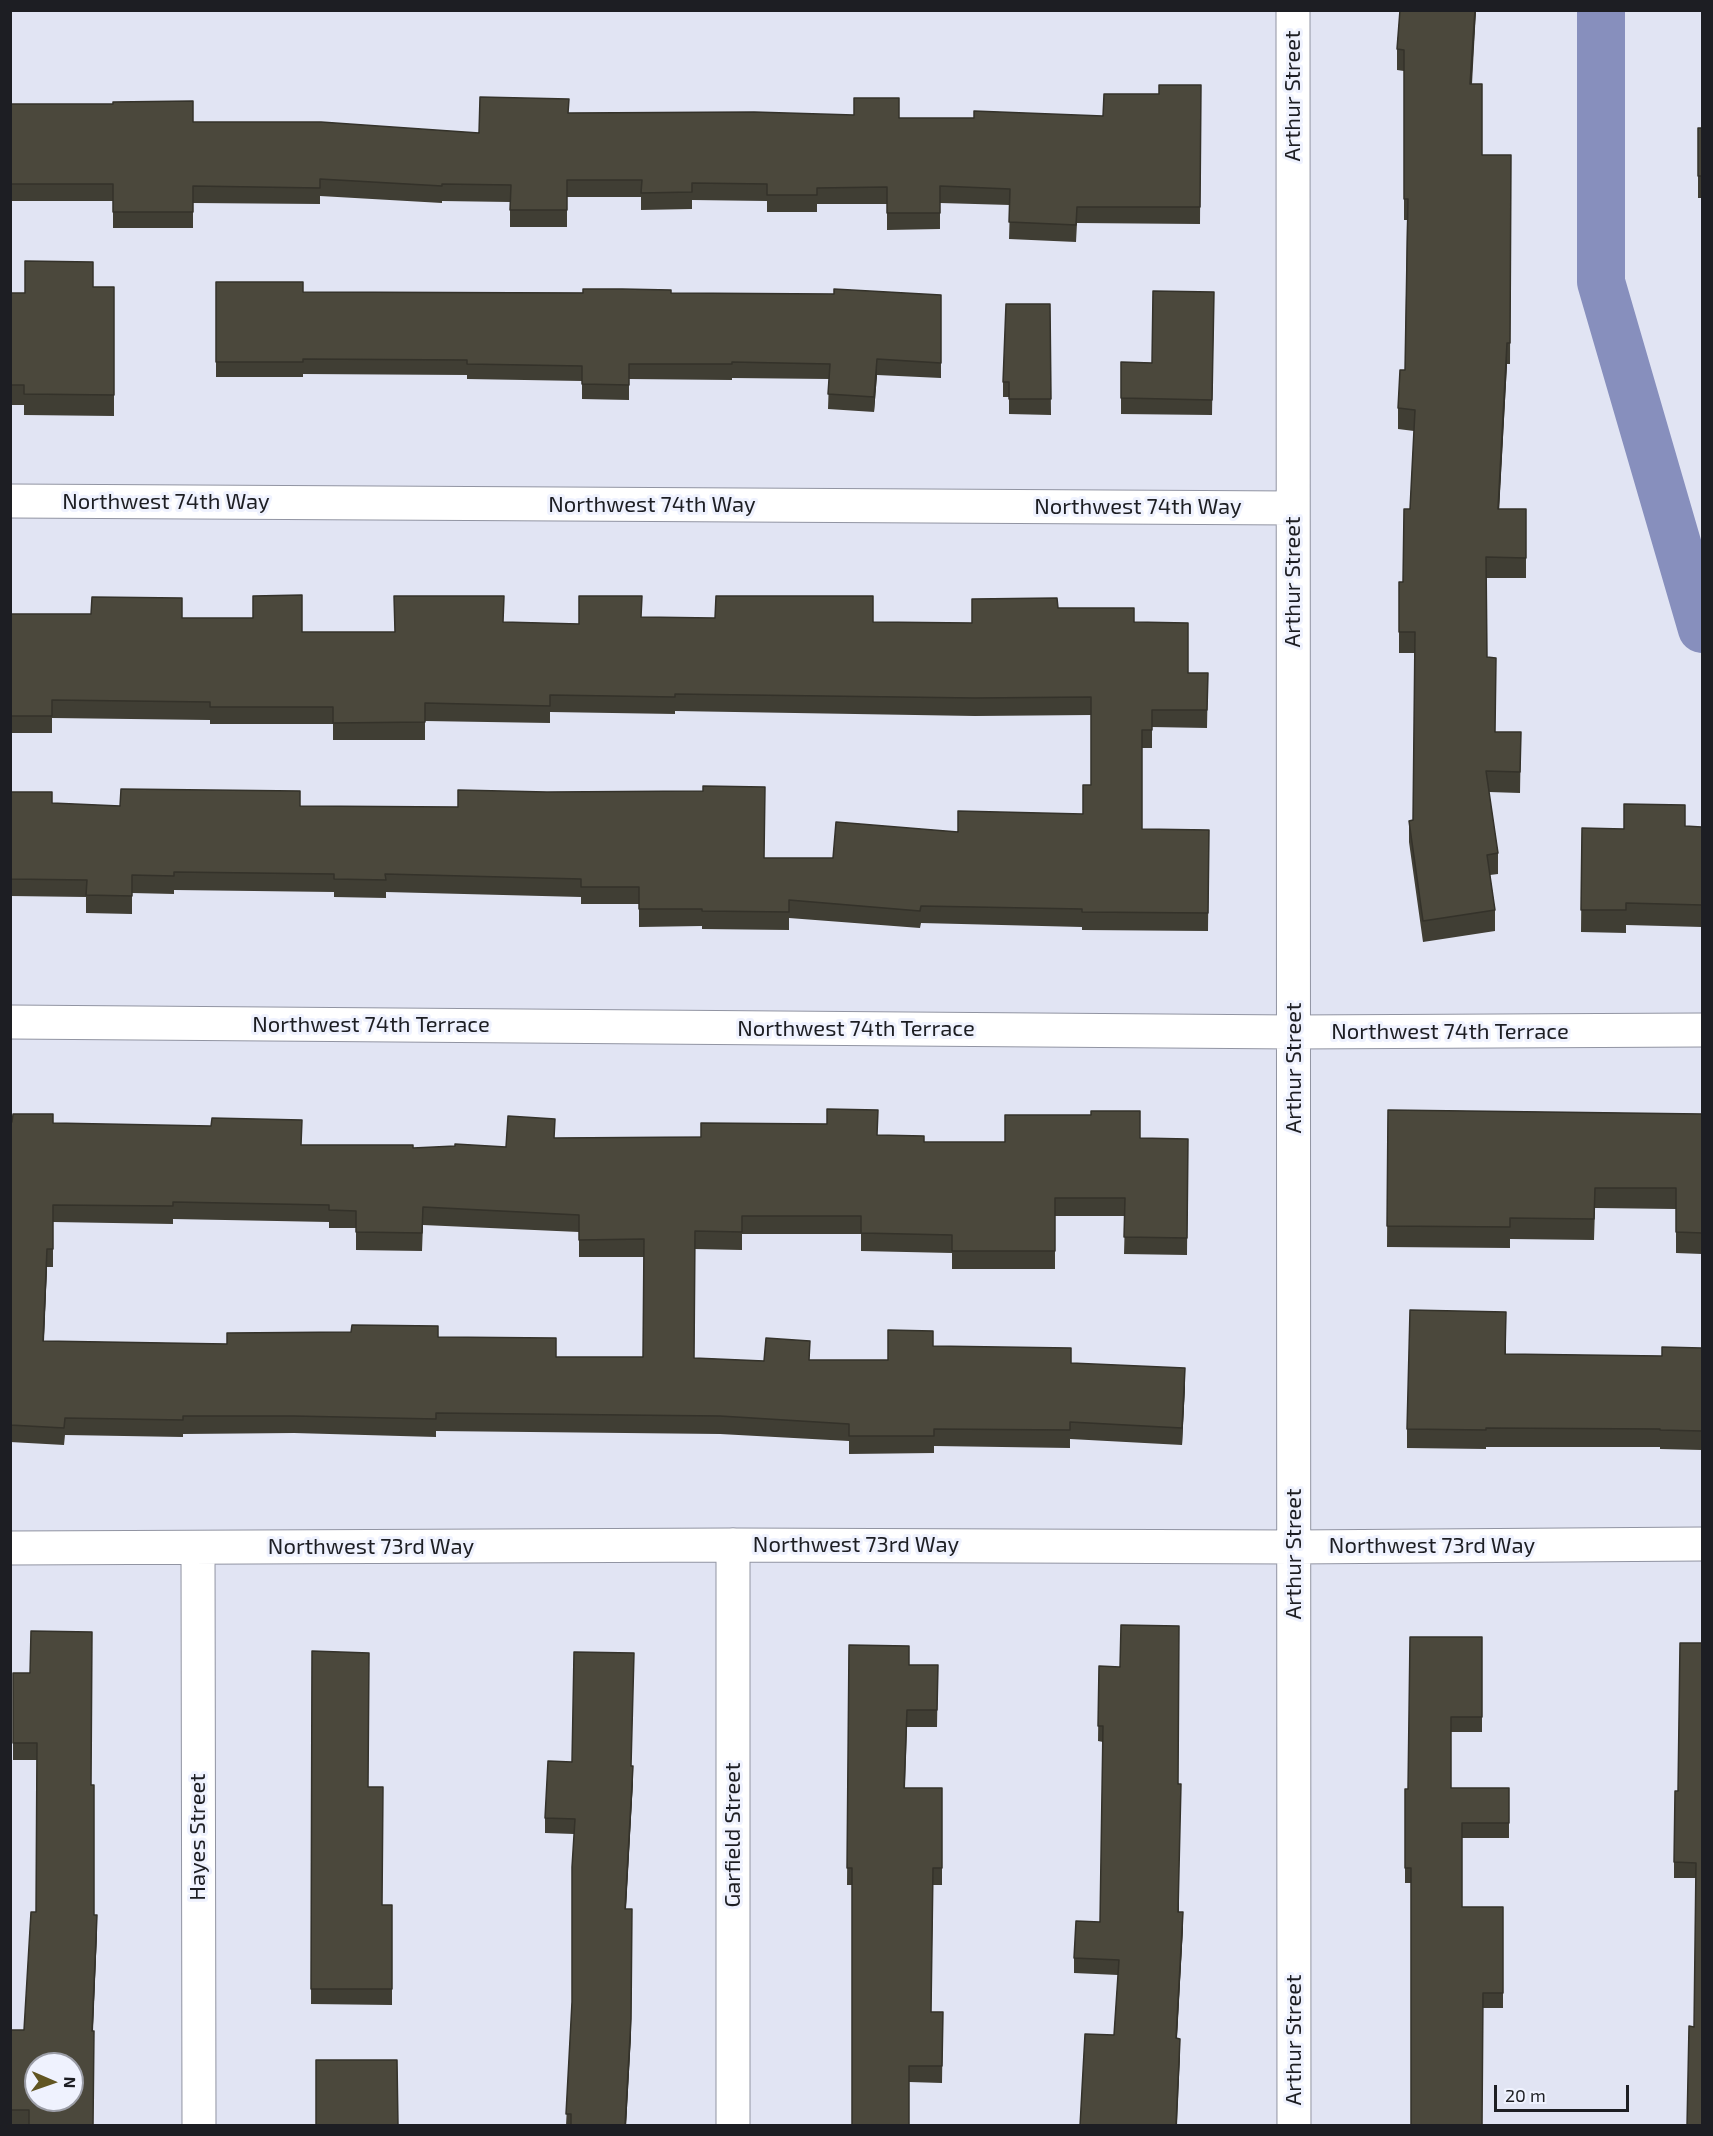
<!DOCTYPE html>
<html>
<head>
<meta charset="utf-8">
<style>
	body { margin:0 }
	#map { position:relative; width:1713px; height:2136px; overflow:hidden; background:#e1e4f3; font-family:"Exo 2",sans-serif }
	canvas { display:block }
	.frame { position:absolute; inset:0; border:12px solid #1d1e23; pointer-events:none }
	.north { position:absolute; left:24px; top:2052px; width:60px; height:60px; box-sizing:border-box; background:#eff2fe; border:2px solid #9b9da6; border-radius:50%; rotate:92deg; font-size:16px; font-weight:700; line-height:24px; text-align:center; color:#1d1e23 }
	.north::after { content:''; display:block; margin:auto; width:21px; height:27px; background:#615522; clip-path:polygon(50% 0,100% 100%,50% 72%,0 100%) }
	.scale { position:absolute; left:1494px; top:2085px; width:135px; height:27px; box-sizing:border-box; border:3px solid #1d1e23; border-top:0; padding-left:8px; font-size:18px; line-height:21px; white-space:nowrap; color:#1d1e23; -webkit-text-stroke:4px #eff2fe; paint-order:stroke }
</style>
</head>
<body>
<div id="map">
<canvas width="1713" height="2136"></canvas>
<div class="frame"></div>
<div class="north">N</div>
<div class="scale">20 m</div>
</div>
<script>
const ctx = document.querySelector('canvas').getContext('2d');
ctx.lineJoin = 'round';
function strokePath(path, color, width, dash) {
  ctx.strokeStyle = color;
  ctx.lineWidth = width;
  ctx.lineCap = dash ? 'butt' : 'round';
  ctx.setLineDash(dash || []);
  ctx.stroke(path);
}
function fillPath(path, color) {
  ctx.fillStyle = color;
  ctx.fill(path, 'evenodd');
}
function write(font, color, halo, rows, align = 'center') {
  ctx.font = font + ' "Exo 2",sans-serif';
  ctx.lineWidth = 6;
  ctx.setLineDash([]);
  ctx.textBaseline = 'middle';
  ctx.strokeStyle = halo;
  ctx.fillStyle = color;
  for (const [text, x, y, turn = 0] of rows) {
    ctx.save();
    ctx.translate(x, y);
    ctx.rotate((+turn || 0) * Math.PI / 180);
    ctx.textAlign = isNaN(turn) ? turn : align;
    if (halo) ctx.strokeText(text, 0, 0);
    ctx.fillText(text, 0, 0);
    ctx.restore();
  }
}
strokePath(new Path2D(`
	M 1601,10 L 1601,282 L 1702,629`), '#878fbd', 48);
const minor = new Path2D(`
	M 1293,10 L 1294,2126
	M 10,501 L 1293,508
	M 10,1022 L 1294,1032 L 1702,1030
	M 733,1545 L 733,2126
	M 10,1548 L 733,1545 L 1294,1547 L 1702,1544
	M 198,1549 L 199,2126`);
strokePath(minor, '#9194a2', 35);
strokePath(minor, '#fff', 33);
fillPath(new Path2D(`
	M 1400,10 L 1476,10 L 1472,84 L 1482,155 L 1511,155 L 1510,364 L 1507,364 L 1499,509 L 1526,509 L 1526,578 L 1486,578 L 1487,657 L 1495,732 L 1521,732 L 1520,793 L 1489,792 L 1498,853 L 1498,874 L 1490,875 L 1495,910 L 1495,931 L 1423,942 L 1409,842 L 1409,821 L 1413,820 L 1415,653 L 1399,653 L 1399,582 L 1403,582 L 1410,509 L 1414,431 L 1398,429 L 1398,408 L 1405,370 L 1407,220 L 1404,220 L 1404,71 L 1397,70 L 1397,49 Z
	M 1201,85 L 1200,224 L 1077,223 L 1076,242 L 1009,239 L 1010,205 L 940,203 L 940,229 L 887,230 L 887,204 L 817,204 L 817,212 L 767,212 L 767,201 L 692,200 L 692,209 L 641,210 L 641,197 L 567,197 L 567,227 L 510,227 L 510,202 L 442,201 L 442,203 L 320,196 L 320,204 L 193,203 L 193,228 L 113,228 L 113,201 L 10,201 L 10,104 L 193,122 L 479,133 L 569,113 L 899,118 L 974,118 L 1103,116 L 1159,94 Z
	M 1698,128 L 1702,128 L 1702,198 L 1698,198 Z
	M 216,282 L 303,292 L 671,293 L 941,363 L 941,378 L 877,375 L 874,412 L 828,409 L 829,379 L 732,378 L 732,380 L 629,379 L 629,400 L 582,399 L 582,381 L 467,379 L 467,375 L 303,374 L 303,377 L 216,377 Z
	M 93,287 L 114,287 L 114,416 L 24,415 L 24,405 L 10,405 L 10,293 L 25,293 Z
	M 1214,292 L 1212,415 L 1121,414 L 1121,362 L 1152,363 Z
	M 1050,304 L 1051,415 L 1009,414 L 1009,397 L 1003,397 L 1003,382 Z
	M 1058,608 L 1134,622 L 1188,673 L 1208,673 L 1207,728 L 1152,727 L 1152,748 L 1142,748 L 1142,829 L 1209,830 L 1208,931 L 1082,930 L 1082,927 L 921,923 L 920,928 L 789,918 L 789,930 L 702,929 L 702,926 L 639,927 L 639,904 L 581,904 L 581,897 L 386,892 L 386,898 L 334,897 L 334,892 L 174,890 L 174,894 L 132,893 L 132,914 L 86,913 L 86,897 L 10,896 L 10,792 L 52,803 L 120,806 L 300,806 L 764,858 L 833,858 L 958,832 L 1083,814 L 1091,785 L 1091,715 L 975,716 L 675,711 L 675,714 L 550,712 L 550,723 L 425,721 L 425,740 L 333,740 L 333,724 L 210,724 L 210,720 L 52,718 L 52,733 L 10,733 L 10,614 L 182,618 L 302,632 L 394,632 L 504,622 L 579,624 L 642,617 L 873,622 L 972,623 Z
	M 1685,827 L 1702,827 L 1702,927 L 1626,925 L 1626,933 L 1581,932 L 1582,828 L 1624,829 Z
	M 1388,1110 L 1702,1114 L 1702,1254 L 1676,1253 L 1676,1209 L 1595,1208 L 1594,1240 L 1510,1239 L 1510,1248 L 1387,1247 Z
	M 10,1122 L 53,1123 L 302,1145 L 413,1148 L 506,1147 L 555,1138 L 878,1135 L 924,1142 L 1005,1142 L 1140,1138 L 1188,1139 L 1187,1255 L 1124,1254 L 1125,1216 L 1055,1216 L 1055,1269 L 952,1269 L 952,1253 L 861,1251 L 861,1234 L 742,1234 L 742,1250 L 695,1249 L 694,1358 L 764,1361 L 810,1360 L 888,1360 L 933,1346 L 1071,1363 L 1185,1386 L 1182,1445 L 1070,1439 L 1070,1448 L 934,1446 L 934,1453 L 849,1454 L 849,1441 L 720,1434 L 436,1431 L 436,1437 L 294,1433 L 183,1434 L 183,1437 L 65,1435 L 64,1445 L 10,1442 ZM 173,1219 L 329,1222 L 329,1228 L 356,1228 L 356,1250 L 422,1251 L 423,1225 L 579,1232 L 579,1257 L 644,1257 L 643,1357 L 556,1357 L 438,1337 L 227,1344 L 44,1341 L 47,1267 L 53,1267 L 53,1222 L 173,1224 Z
	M 1506,1330 L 1506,1354 L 1662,1356 L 1702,1348 L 1702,1450 L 1660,1449 L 1660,1447 L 1486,1447 L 1486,1449 L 1407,1448 L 1407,1429 Z
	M 1482,1637 L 1482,1732 L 1451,1732 L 1451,1788 L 1509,1788 L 1509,1838 L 1462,1838 L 1462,1907 L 1503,1907 L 1503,2008 L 1483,2008 L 1411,1883 L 1405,1883 L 1405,1789 L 1408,1789 Z
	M 1702,1643 L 1694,2027 L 1696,1878 L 1674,1878 L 1674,1862 L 1678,1791 Z
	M 849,1645 L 909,1665 L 938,1665 L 937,1727 L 907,1727 L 905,1788 L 942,1788 L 942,1885 L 933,1885 L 931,2012 L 943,2012 L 942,2083 L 909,2082 L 852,1885 L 847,1885 Z
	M 312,1651 L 368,1787 L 382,1905 L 392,1905 L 392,2005 L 311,2004 Z
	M 1099,1666 L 1179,1784 L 1179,1912 L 1183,1927 L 1177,2038 L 1180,2054 L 1177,2126 L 1080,2126 L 1114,2035 L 1118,1975 L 1074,1973 L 1074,1958 L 1100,1922 L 1103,1742 L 1098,1741 Z
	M 13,1673 L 91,1785 L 94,1915 L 97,1932 L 93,2031 L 93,2126 L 10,2126 L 10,2030 L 24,2030 L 36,1912 L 37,1760 L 13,1760 Z
	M 631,1766 L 633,1781 L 626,1909 L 631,2035 L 626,2126 L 566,2126 L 572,2002 L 574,1834 L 545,1833 L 545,1818 Z`), '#403e34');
fillPath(new Path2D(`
	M 1475,10 L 1476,10 L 1470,105 L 1470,84 Z
	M 1507,343 L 1507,364 L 1498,530 L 1498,509 Z
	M 877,359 L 877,375 L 874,412 L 874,397 Z
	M 47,1249 L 47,1267 L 43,1358 L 43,1341 Z
	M 1185,1368 L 1185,1386 L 1182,1445 L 1182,1428 Z
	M 633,1766 L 633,1781 L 625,1924 L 625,1909 Z
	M 632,1909 L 631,2035 L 626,2126 L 625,2126 Z
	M 1183,1912 L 1183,1927 L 1176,2054 L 1176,2038 Z
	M 97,1915 L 97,1932 L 92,2048 L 92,2031 Z
	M 1180,2039 L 1180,2054 L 1176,2126 Z`), '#34322a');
const building = new Path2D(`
	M 1400,10 L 1475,10 L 1470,84 L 1482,84 L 1482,155 L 1511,155 L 1510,343 L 1507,343 L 1498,509 L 1526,509 L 1526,558 L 1486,557 L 1487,657 L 1496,658 L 1495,732 L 1521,732 L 1520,772 L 1486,771 L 1498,853 L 1487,855 L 1495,910 L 1423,921 L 1409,821 L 1413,820 L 1415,632 L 1399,632 L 1399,582 L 1403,582 L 1404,509 L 1410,509 L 1415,410 L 1398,408 L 1400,370 L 1405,370 L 1408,199 L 1404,199 L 1404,50 L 1397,49 Z
	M 1159,85 L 1201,85 L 1200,207 L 1077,207 L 1076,225 L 1009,222 L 1010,189 L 940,186 L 940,213 L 887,213 L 887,187 L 817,188 L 817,195 L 767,195 L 767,184 L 692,183 L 692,192 L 641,193 L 642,180 L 567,180 L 567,210 L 510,210 L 511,185 L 442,184 L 442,186 L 320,179 L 320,188 L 193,186 L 193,212 L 113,212 L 113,184 L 10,184 L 10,104 L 113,104 L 113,102 L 193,101 L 193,122 L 321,122 L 479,133 L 480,97 L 569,99 L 568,113 L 754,112 L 854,115 L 854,98 L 899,98 L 899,118 L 974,118 L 974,111 L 1103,116 L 1104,94 L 1159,94 Z
	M 1698,128 L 1702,128 L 1702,176 L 1698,176 Z
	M 25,261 L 93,262 L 93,287 L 114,287 L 114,395 L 24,394 L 24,385 L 10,385 L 10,293 L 25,293 Z
	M 216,282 L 303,282 L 303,292 L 583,293 L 583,289 L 622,289 L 671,290 L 671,293 L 834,294 L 834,289 L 941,295 L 941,363 L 877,359 L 874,397 L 828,394 L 830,364 L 732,362 L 732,364 L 629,364 L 629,385 L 582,384 L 582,366 L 467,364 L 467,360 L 303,359 L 303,362 L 216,362 Z
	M 1153,291 L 1214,292 L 1212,400 L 1121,398 L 1121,362 L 1152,363 Z
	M 1006,304 L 1050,304 L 1051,399 L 1009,399 L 1009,382 L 1003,382 Z
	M 302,595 L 302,632 L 395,632 L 394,596 L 504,596 L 503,622 L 579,624 L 579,596 L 642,596 L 641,617 L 715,618 L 716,596 L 873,596 L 873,622 L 972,623 L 972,599 L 1057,598 L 1058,608 L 1134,608 L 1134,622 L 1188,623 L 1188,673 L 1208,673 L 1207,710 L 1152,710 L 1152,730 L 1142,730 L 1142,829 L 1209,830 L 1208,913 L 1082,912 L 1082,909 L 921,906 L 920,911 L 789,900 L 789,912 L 702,911 L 702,909 L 639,909 L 639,887 L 581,887 L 581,879 L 385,874 L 386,880 L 334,879 L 334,874 L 174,872 L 174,876 L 132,875 L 132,896 L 86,895 L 87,880 L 10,879 L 10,792 L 52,792 L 52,803 L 120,806 L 121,789 L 300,791 L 300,806 L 458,807 L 458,790 L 547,792 L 703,791 L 703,786 L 765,787 L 764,858 L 833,858 L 836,822 L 958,832 L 958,811 L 1083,814 L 1083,785 L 1091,785 L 1091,697 L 975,698 L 675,694 L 675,697 L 550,695 L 550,706 L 425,703 L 425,722 L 333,723 L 333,707 L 210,707 L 210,702 L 52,700 L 52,716 L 10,716 L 10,614 L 91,614 L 92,597 L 182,598 L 182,618 L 253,618 L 253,596 Z
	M 1624,804 L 1685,805 L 1685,826 L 1702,827 L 1702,905 L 1626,903 L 1626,910 L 1581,910 L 1582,828 L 1624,829 Z
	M 827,1109 L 878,1110 L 877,1135 L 924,1136 L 924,1142 L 1005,1142 L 1005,1115 L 1091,1115 L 1091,1111 L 1140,1111 L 1140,1138 L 1188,1139 L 1187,1238 L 1124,1237 L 1125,1198 L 1055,1198 L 1055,1251 L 952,1251 L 952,1235 L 861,1233 L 861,1216 L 742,1216 L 742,1232 L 695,1231 L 694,1358 L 764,1361 L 766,1338 L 810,1341 L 809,1360 L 888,1360 L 888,1330 L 933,1331 L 933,1346 L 1071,1348 L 1071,1363 L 1185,1368 L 1182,1428 L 1070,1422 L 1070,1430 L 934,1429 L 934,1436 L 849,1436 L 849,1424 L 720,1416 L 436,1413 L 436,1419 L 294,1416 L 183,1416 L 183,1420 L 65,1418 L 64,1428 L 10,1425 L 10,1122 L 12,1122 L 13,1114 L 53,1114 L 53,1123 L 211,1126 L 212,1118 L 302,1120 L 301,1145 L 413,1145 L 413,1148 L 455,1146 L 455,1144 L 506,1147 L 508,1116 L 555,1119 L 554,1138 L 701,1137 L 701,1123 L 827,1124 ZM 173,1202 L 329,1205 L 329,1210 L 356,1211 L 356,1232 L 422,1233 L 423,1207 L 579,1215 L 579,1240 L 644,1239 L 643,1357 L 556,1357 L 556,1338 L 438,1337 L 438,1326 L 352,1325 L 351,1332 L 227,1333 L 227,1344 L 43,1341 L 47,1249 L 53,1249 L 53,1205 L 173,1206 Z
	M 1388,1110 L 1702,1114 L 1702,1233 L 1676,1232 L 1676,1188 L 1595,1188 L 1594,1219 L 1510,1218 L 1510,1227 L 1387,1226 Z
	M 1410,1310 L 1506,1312 L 1505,1354 L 1662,1356 L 1662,1347 L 1702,1348 L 1702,1431 L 1660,1430 L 1660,1429 L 1486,1428 L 1486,1430 L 1407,1429 Z
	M 1121,1625 L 1179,1626 L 1178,1784 L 1181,1784 L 1178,1912 L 1183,1912 L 1176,2038 L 1180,2039 L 1176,2126 L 1080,2126 L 1085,2034 L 1114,2035 L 1119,1960 L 1074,1958 L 1076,1921 L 1100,1922 L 1103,1726 L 1098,1726 L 1099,1666 L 1120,1667 Z
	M 31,1631 L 92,1632 L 91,1785 L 94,1785 L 94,1915 L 97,1915 L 92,2031 L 94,2031 L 93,2126 L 29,2126 L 29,2110 L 10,2110 L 10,2030 L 24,2030 L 31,1912 L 36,1912 L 37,1743 L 13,1743 L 13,1673 L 30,1673 ZM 36,2064 L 72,2064 L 72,2100 L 36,2100 Z
	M 1410,1637 L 1482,1637 L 1482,1717 L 1451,1717 L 1451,1788 L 1509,1788 L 1509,1823 L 1462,1823 L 1462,1907 L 1503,1907 L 1503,1993 L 1483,1993 L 1482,2126 L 1411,2126 L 1411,1868 L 1405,1868 L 1405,1789 L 1408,1789 Z
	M 1680,1643 L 1702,1643 L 1702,2126 L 1687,2126 L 1689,2026 L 1694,2027 L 1696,1863 L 1674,1862 L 1675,1791 L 1678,1791 Z
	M 849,1645 L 909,1646 L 909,1665 L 938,1665 L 937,1710 L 907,1710 L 904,1788 L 942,1788 L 942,1868 L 933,1868 L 931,2012 L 943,2012 L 942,2066 L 909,2066 L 909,2126 L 852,2126 L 852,1868 L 847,1868 Z
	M 312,1651 L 369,1653 L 368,1787 L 383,1787 L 382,1905 L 392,1905 L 392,1989 L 311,1989 Z
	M 574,1652 L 634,1653 L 631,1766 L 633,1766 L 625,1909 L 632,1909 L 631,2019 L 625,2126 L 571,2126 L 571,2114 L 566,2114 L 572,2002 L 572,1867 L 575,1819 L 545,1818 L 548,1761 L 572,1762 Z
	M 316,2060 L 397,2060 L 398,2126 L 316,2126 Z`);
fillPath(building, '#4b483c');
strokePath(building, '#34322a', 1.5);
write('22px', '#1d1e23', '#eff2fe', [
	["Arthur Street",1293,96,-90],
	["Northwest 74th Way",166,502],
	["Northwest 74th Way",652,505],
	["Northwest 74th Way",1138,507],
	["Arthur Street",1293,582,-90],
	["Northwest 74th Terrace",371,1025],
	["Northwest 74th Terrace",856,1029],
	["Northwest 74th Terrace",1450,1032],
	["Arthur Street",1294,1068,-90],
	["Northwest 73rd Way",856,1545],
	["Northwest 73rd Way",1432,1546],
	["Northwest 73rd Way",371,1547],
	["Arthur Street",1294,1554,-90],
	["Garfield Street",733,1835,-90],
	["Hayes Street",198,1837,-90],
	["Arthur Street",1294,2040,-90]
]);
</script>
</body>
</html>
